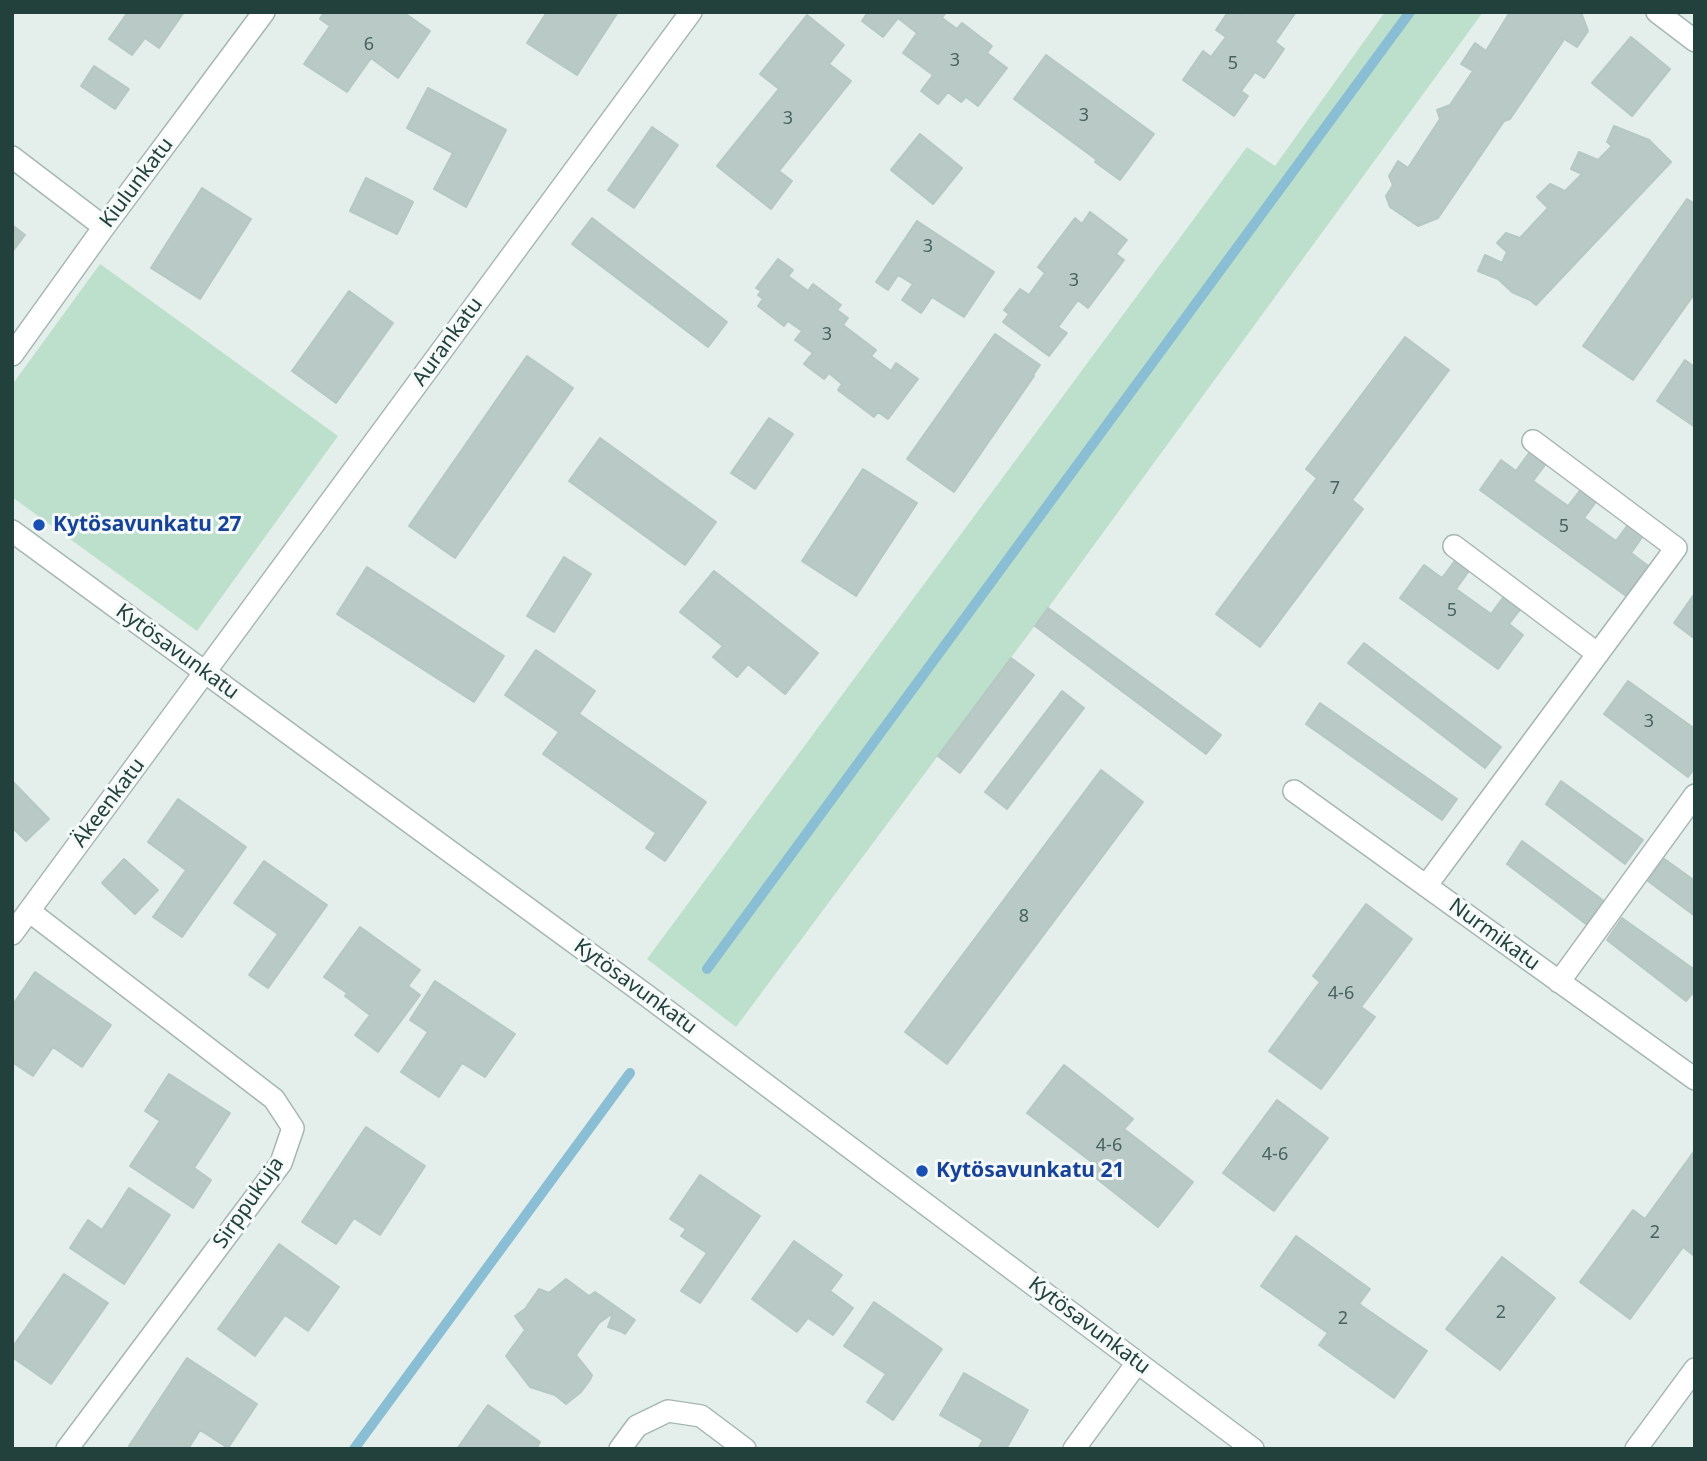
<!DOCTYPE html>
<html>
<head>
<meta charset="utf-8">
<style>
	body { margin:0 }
	#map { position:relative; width:1707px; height:1461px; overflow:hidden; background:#e4eeeb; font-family:"Noto Sans",sans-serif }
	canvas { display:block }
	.frame { position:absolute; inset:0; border:14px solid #22413d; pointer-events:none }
</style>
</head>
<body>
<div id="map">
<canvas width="1707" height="1461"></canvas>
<div class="frame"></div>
</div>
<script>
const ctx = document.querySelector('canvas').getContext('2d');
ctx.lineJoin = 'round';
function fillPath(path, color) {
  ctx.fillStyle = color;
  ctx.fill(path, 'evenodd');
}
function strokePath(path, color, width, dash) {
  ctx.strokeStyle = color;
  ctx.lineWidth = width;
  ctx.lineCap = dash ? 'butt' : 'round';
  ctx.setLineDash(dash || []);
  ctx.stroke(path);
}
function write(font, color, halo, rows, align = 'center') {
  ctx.font = font + ' "Noto Sans",sans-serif';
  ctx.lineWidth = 6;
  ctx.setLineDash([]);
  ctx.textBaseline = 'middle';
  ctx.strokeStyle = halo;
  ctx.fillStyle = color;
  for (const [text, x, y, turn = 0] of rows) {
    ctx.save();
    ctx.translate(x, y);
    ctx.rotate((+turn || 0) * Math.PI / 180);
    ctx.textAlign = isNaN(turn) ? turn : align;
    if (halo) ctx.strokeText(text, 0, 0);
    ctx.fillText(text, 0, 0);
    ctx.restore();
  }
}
fillPath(new Path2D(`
	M 1385,12 L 1483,12 L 1048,608 L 736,1027 L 647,959 L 1247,147 L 1275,166 Z
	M 100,264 L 338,436 L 197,631 L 12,497 L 12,385 Z`), '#bce0cb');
strokePath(new Path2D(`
	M 707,969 L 1410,12
	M 354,1449 L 630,1073`), '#8abed5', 10);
const building = new Path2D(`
	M 128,12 L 184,12 L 159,48 L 145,38 L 132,55 L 109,39 Z
	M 324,12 L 380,12 L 384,15 L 385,12 L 403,12 L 430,31 L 398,78 L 371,58 L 347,92 L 304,64 L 330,26 L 320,19 Z
	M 547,12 L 618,12 L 577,75 L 527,43 Z
	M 868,12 L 946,12 L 942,18 L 957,29 L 962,23 L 992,46 L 987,53 L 1007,68 L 978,106 L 966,97 L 961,102 L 948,92 L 938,104 L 921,91 L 933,75 L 903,53 L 917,33 L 898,18 L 883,37 L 862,21 Z
	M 1228,12 L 1238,12 L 1241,15 L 1243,12 L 1296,12 L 1275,42 L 1284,49 L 1264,78 L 1255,72 L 1241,91 L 1248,96 L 1234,116 L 1183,80 L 1203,51 L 1211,57 L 1226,37 L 1216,30 Z
	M 1510,12 L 1581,12 L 1588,31 L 1577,47 L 1561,37 L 1563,41 L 1510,119 L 1504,121 L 1438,218 L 1418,226 L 1390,207 L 1386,196 L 1393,185 L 1389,176 L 1398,161 L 1408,168 L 1440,119 L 1437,110 L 1450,105 L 1473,71 L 1461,64 L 1475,43 L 1486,51 Z
	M 807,15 L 844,45 L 829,64 L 851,81 L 779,171 L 792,181 L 771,209 L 717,166 L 779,89 L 760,74 Z
	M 1631,37 L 1670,69 L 1632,116 L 1592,83 Z
	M 1046,55 L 1154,134 L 1120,180 L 1095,162 L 1097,160 L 1014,99 Z
	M 94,66 L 129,89 L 115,109 L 81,86 Z
	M 428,88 L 506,130 L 466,207 L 434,189 L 453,153 L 407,128 Z
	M 1614,126 L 1649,140 L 1671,162 L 1536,305 L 1530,300 L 1512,292 L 1498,279 L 1478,271 L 1485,255 L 1502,263 L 1507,252 L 1497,243 L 1506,233 L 1520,238 L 1548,208 L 1537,197 L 1550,184 L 1565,191 L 1582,174 L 1571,169 L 1579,152 L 1598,160 L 1612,146 L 1607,142 Z
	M 652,127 L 678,145 L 634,208 L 608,190 Z
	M 920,134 L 962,168 L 933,204 L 891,170 Z
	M 366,178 L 413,202 L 397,234 L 350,211 Z
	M 202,188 L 251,219 L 200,299 L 151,268 Z
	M 1687,199 L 1695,204 L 1695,293 L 1633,380 L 1583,346 Z
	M 1090,212 L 1127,240 L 1116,254 L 1124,260 L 1088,308 L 1078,300 L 1058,327 L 1067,333 L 1049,356 L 1003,322 L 1009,314 L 1004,310 L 1020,289 L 1029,295 L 1045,273 L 1038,267 L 1075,218 L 1082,224 Z
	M 592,218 L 727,322 L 708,347 L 572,244 Z
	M 917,221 L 994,272 L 964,317 L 932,297 L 921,313 L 902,300 L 913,284 L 898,275 L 888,290 L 876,282 Z
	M 12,225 L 25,235 L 12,252 Z
	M 778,259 L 793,270 L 788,276 L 808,291 L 813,284 L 841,305 L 837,310 L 848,318 L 843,325 L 876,350 L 871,356 L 891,371 L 896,363 L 918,379 L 888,419 L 878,412 L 874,417 L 838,390 L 842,384 L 829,373 L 824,379 L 804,364 L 813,353 L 795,340 L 802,331 L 788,321 L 784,326 L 758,306 L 763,299 L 758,295 L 761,291 L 756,288 Z
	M 349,291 L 393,323 L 336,403 L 292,371 Z
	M 995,334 L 1040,365 L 1033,375 L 1034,376 L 954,492 L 907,459 Z
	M 1405,337 L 1449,370 L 1352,500 L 1363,509 L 1260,647 L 1216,614 L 1317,478 L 1306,469 Z
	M 527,356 L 573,388 L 455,558 L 409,526 Z
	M 1685,360 L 1693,366 L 1695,364 L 1695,427 L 1657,401 Z
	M 769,418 L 793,434 L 755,489 L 731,473 Z
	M 600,438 L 716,522 L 685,565 L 569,481 Z
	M 1532,449 L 1548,461 L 1533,481 L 1568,506 L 1585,484 L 1601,495 L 1584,518 L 1616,541 L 1630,522 L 1645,533 L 1631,553 L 1651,568 L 1629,598 L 1480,490 L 1501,460 L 1516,471 Z
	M 863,469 L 917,503 L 856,596 L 802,561 Z
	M 564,557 L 591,574 L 554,632 L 527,616 Z
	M 1457,558 L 1471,568 L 1456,589 L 1491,614 L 1505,595 L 1522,607 L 1509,624 L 1523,635 L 1498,669 L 1400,598 L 1424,565 L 1442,578 Z
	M 367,567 L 504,656 L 474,702 L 337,614 Z
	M 714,571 L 818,653 L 785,694 L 748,664 L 737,677 L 713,657 L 723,646 L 680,612 Z
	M 1695,593 L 1695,639 L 1674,623 Z
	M 1048,608 L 1221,735 L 1206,754 L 1035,626 Z
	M 1364,643 L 1501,747 L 1485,768 L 1348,663 Z
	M 536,650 L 595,691 L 579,714 L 706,802 L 665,861 L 646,848 L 656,833 L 543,754 L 559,732 L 505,695 Z
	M 1011,658 L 1034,675 L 960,773 L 938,756 Z
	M 1628,681 L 1695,729 L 1695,768 L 1688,777 L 1604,714 Z
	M 1062,691 L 1084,708 L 1007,809 L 985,792 Z
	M 1320,703 L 1457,799 L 1442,820 L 1306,724 Z
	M 1101,770 L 1143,802 L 947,1064 L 905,1032 Z
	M 12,781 L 49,819 L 26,841 L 12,827 Z
	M 1561,781 L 1643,840 L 1625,864 L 1546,804 Z
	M 178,799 L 246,847 L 182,937 L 153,917 L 186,870 L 148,842 Z
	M 1522,841 L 1604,901 L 1586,924 L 1507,864 Z
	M 1663,858 L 1695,881 L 1695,916 L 1648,881 Z
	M 124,859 L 158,890 L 135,914 L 102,883 Z
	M 264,861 L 327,905 L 268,988 L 249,975 L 278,934 L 234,903 Z
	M 1366,904 L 1412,939 L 1361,1007 L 1375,1017 L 1321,1089 L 1269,1051 L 1320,982 L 1313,976 Z
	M 1622,918 L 1695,970 L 1695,990 L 1686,1001 L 1607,940 Z
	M 360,927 L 420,970 L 408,986 L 420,995 L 378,1052 L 355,1035 L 370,1015 L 345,996 L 347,993 L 324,977 Z
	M 35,972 L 111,1025 L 82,1067 L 53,1047 L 33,1076 L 12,1062 L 12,1006 Z
	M 435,981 L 515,1034 L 485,1077 L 462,1063 L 439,1097 L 401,1072 L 428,1032 L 410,1020 Z
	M 1064,1065 L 1133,1119 L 1124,1129 L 1193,1182 L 1158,1227 L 1087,1171 L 1093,1163 L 1027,1113 Z
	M 169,1074 L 230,1113 L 194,1168 L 211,1180 L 193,1208 L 130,1166 L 160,1121 L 145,1111 Z
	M 1277,1100 L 1328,1138 L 1274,1211 L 1223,1173 Z
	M 366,1127 L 425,1166 L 380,1235 L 354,1218 L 336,1244 L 302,1222 Z
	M 1695,1150 L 1695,1252 L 1693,1255 L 1683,1247 L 1630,1319 L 1580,1282 L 1633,1210 L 1645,1219 Z
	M 700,1175 L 760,1216 L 700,1303 L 681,1291 L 707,1253 L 681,1236 L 686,1229 L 670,1219 Z
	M 129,1188 L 170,1215 L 124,1284 L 70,1248 L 88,1220 L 102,1230 Z
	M 1296,1236 L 1370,1289 L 1359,1304 L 1427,1351 L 1394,1398 L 1319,1345 L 1328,1333 L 1261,1286 Z
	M 794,1241 L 842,1275 L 830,1291 L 853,1308 L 833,1335 L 808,1318 L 797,1332 L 752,1299 Z
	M 279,1244 L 339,1287 L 308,1331 L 285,1315 L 255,1356 L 218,1329 Z
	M 1502,1257 L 1555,1298 L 1500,1370 L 1446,1329 Z
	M 64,1274 L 108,1303 L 51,1384 L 12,1357 L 12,1348 Z
	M 566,1279 L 589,1296 L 595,1292 L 635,1320 L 625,1334 L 620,1331 L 608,1327 L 613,1313 L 599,1323 L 576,1355 L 592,1375 L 590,1380 L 581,1392 L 566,1404 L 555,1395 L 530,1387 L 506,1356 L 525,1330 L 515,1316 L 525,1309 L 539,1289 L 549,1293 Z
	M 874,1302 L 942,1349 L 893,1420 L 867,1402 L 886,1374 L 844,1346 Z
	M 187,1358 L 257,1404 L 228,1448 L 200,1430 L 188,1449 L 134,1449 L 129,1446 Z
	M 964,1373 L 1028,1410 L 1006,1449 L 978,1449 L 983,1440 L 940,1415 Z
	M 488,1405 L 540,1442 L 536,1449 L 457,1449 Z`);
fillPath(building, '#b9c9c5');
strokePath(building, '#b6c8c3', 2);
const minor = new Path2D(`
	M 1657,12 L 1695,41
	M 12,157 L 104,227
	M 12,355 L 104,227 L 264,12
	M 12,531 L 646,995 L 1253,1449
	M 1454,546 L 1598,654
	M 1294,791 L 1695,1079
	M 1426,886 L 1676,548 L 1533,441
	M 29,911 L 274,1099 L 293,1128 L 281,1163 L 67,1449
	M 12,934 L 691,12
	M 1559,982 L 1695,795
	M 620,1449 L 637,1426 L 668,1411 L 701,1416 L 745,1449
	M 1074,1449 L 1137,1363
	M 1636,1449 L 1695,1369`);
strokePath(minor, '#a6b7b3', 24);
strokePath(minor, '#fff', 21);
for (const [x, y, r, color] of [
	[39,525,7,"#1a4fb4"],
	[922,1171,7,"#1a4fb4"]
]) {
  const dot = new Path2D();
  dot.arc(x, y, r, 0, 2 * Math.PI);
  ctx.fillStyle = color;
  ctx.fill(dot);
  strokePath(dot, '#f5faf8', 2.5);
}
write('18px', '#48635f', null, [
	["6",369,45],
	["3",955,61],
	["5",1233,64],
	["3",1084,116],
	["3",788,119],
	["3",928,247],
	["3",1074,281],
	["3",827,335],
	["7",1335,489],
	["5",1564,527],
	["5",1452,611],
	["3",1649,722],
	["8",1024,917],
	["4-6",1341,994],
	["4-6",1109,1146],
	["4-6",1275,1155],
	["2",1655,1233],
	["2",1501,1313],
	["2",1343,1319]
]);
write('21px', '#22413d', '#f5faf8', [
	["Kiulunkatu",137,183,-53],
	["Aurankatu",448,342,-54],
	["Kytösavunkatu",177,652,36],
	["Äkeenkatu",109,803,-53],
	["Nurmikatu",1494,935,36],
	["Kytösavunkatu",635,987,36],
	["Sirppukuja",249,1203,-55],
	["Kytösavunkatu",1089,1326,37]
]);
write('bold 21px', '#164399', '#f5faf8', [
	["Kytösavunkatu 27",53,525],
	["Kytösavunkatu 21",936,1171]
], 'left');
</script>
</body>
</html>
